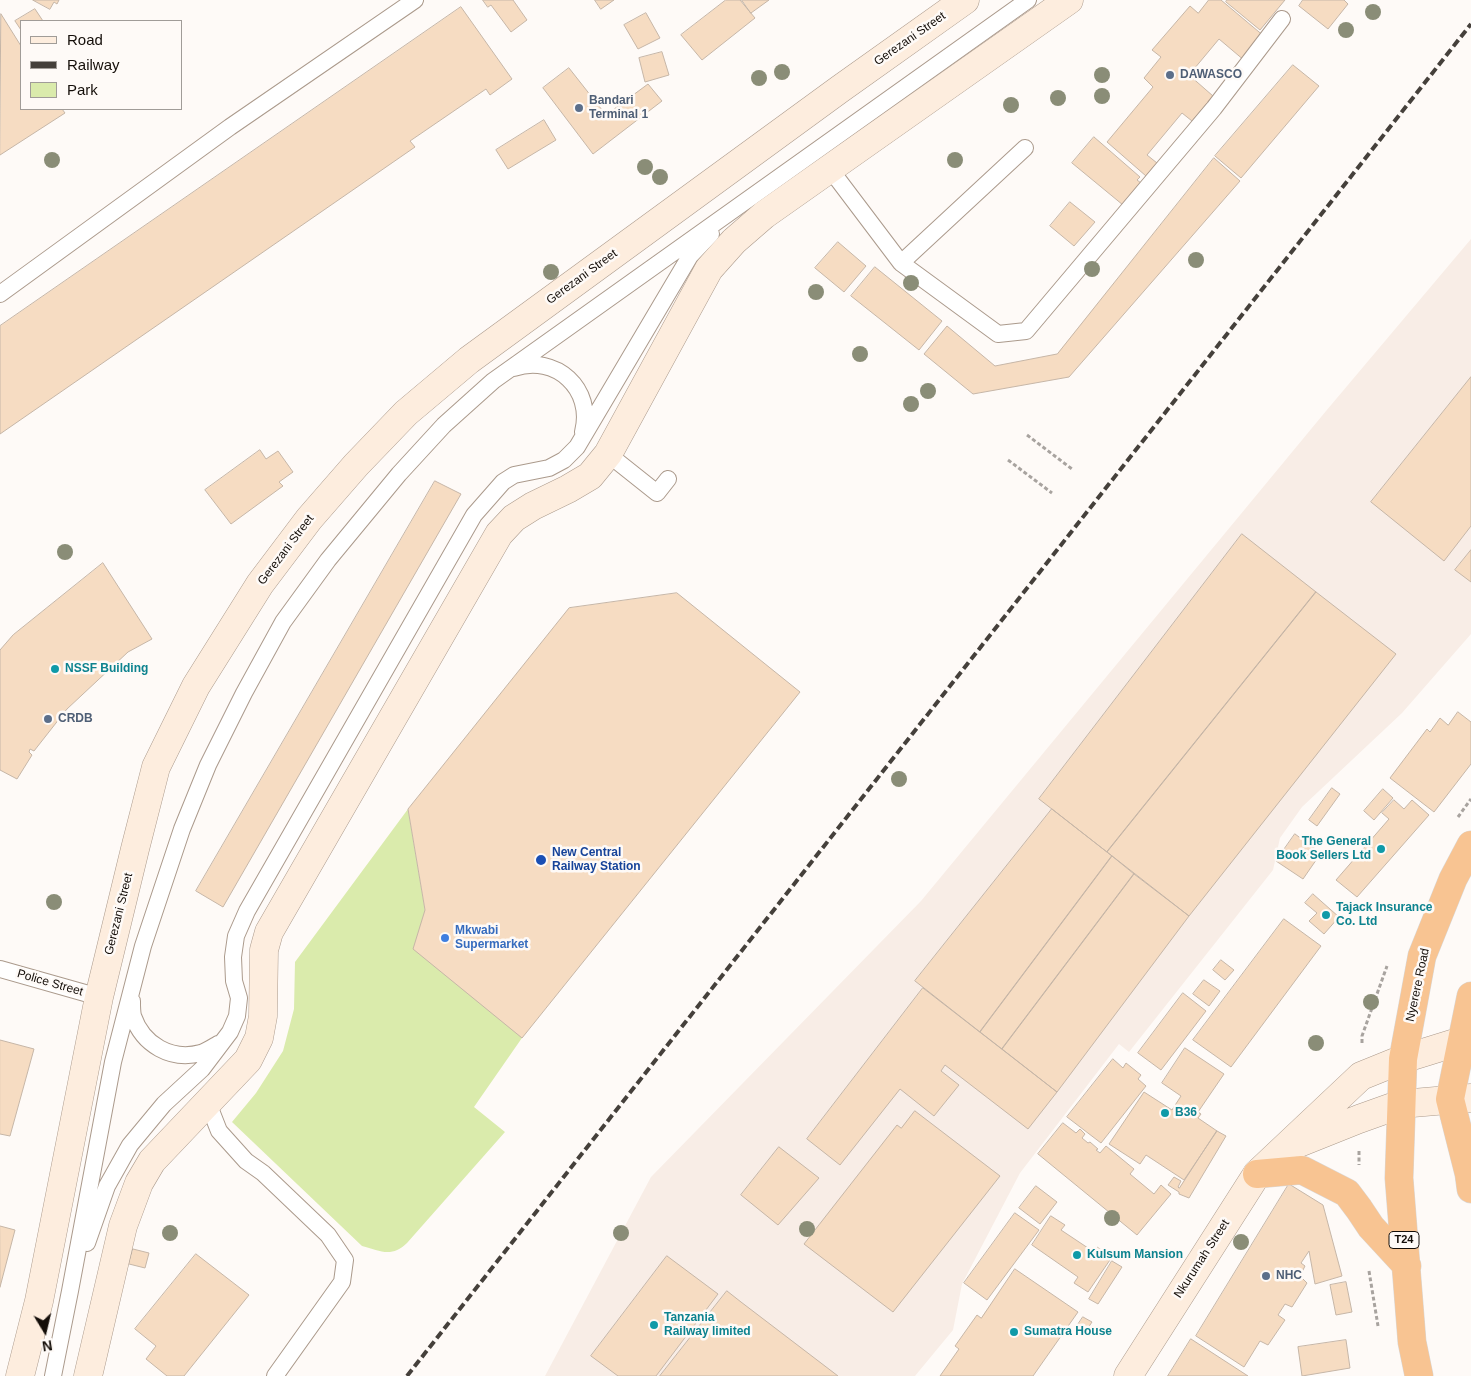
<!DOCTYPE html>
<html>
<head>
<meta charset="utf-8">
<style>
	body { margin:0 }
	#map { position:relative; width:1471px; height:1376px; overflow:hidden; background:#fefaf7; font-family:Arial,sans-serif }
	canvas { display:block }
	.legend { position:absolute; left:20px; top:20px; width:162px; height:90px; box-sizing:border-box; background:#fefaf7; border:1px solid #a09c98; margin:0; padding:6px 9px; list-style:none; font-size:15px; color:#140e09 }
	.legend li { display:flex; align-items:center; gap:10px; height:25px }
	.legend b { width:25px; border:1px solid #a09c98 }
	.north { position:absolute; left:20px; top:1306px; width:50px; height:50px; -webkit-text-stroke:4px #fefaf7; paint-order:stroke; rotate:171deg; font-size:14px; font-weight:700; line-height:20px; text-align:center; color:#140e09 }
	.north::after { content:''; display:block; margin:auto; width:18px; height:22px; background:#140e09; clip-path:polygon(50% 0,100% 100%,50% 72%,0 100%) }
</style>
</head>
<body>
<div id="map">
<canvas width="1471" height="1376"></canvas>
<ul class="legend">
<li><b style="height:6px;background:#fdedde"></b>Road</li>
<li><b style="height:6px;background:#45403b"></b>Railway</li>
<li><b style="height:14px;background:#daebac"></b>Park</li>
</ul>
<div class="north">N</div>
</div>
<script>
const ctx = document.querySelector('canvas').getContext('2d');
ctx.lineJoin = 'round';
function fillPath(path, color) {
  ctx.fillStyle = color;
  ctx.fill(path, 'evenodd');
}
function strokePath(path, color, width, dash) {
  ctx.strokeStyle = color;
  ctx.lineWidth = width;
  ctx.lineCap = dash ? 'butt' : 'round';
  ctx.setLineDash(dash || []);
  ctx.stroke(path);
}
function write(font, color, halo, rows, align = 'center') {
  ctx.font = font + ' Arial,sans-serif';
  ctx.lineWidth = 5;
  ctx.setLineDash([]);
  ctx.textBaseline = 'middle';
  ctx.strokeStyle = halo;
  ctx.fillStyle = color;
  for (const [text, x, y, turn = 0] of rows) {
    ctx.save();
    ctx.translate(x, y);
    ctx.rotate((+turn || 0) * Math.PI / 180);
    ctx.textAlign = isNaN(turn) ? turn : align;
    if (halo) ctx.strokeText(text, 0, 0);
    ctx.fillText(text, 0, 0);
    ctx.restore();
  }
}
fillPath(new Path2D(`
	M 1471,239 L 1471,634 L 1402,713 L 1302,807 L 1280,838 L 1273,870 L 1129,1052 L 1119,1044 L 1020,1173 L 962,1284 L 953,1330 L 915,1376 L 545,1376 L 651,1177 L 921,901 L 1326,411 Z`), '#f8ede6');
fillPath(new Path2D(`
	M 408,809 L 425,910 L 524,1035 L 474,1107 L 505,1132 L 407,1243 C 392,1258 380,1251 362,1246 L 232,1122 L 256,1093 L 283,1051 L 294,1009 L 295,962 Z`), '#daebac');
const building = new Path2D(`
	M 33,0 L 59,0 L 57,4 L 54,2 L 50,9 Z
	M 483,0 L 513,0 L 527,20 L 511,32 L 491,5 L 488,7 Z
	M 595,0 L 614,0 L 601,9 Z
	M 726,0 L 740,0 L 755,18 L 702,60 L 681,35 Z
	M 742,0 L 769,0 L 751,13 Z
	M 1209,0 L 1221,0 L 1265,37 L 1245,61 L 1219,39 L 1189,75 L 1213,96 L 1192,121 L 1182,113 L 1147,155 L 1157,163 L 1146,176 L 1107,142 L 1153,87 L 1144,78 L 1161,57 L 1152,50 L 1190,6 L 1198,13 Z
	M 1227,0 L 1285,0 L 1260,30 L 1226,2 Z
	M 1303,0 L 1344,0 L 1348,4 L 1328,29 L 1299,6 Z
	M 461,7 L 512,79 L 490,95 L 486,89 L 410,141 L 415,147 L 0,434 L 0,326 Z
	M 35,9 L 43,21 L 21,21 L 21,30 L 15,21 Z
	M 646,13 L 660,38 L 638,49 L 624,25 Z
	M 1,14 L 21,46 L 21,109 L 62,109 L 65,113 L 0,155 Z
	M 662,52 L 669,75 L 645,82 L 639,58 Z
	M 1293,65 L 1319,86 L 1241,178 L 1215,156 Z
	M 569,68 L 606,115 L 648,84 L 662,101 L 593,154 L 543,88 Z
	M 544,120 L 556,140 L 508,169 L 496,150 Z
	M 1094,137 L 1140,177 L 1137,180 L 1141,183 L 1123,205 L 1072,163 Z
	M 1214,158 L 1240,181 L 1069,377 L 973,394 L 924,354 L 947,326 L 995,366 L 1057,354 Z
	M 1070,202 L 1095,222 L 1074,246 L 1050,226 Z
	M 838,242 L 866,266 L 844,292 L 815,268 Z
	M 875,267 L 942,321 L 919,350 L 851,296 Z
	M 1471,377 L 1471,526 L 1444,561 L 1371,502 Z
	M 260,450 L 266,459 L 278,451 L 293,472 L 279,482 L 283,486 L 231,524 L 205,490 Z
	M 435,481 L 461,494 L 223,907 L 196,891 Z
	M 1242,534 L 1316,592 L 1107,852 L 1039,799 Z
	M 1471,550 L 1471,582 L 1455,570 Z
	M 103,563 L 152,639 L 128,652 L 67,709 L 34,751 L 30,749 L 29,752 L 32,755 L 17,779 L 0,770 L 0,650 L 13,635 Z
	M 1316,592 L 1396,654 L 1189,916 L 1107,852 Z
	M 677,593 L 800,692 L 522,1038 L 413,949 L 425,910 L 408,809 L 569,608 Z
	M 1458,712 L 1471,722 L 1471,764 L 1434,812 L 1390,778 L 1427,729 L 1430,732 L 1440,718 L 1448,725 Z
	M 1332,788 L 1340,794 L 1317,826 L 1309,820 Z
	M 1383,789 L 1393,798 L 1374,820 L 1364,811 Z
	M 1394,800 L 1404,809 L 1412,800 L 1429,815 L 1357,897 L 1336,880 L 1389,819 L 1382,813 Z
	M 1052,809 L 1112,856 L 980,1032 L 915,981 Z
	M 1295,834 L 1321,853 L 1303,879 L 1276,861 Z
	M 1112,856 L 1134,874 L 1002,1049 L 980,1032 Z
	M 1134,874 L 1189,916 L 1057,1092 L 1002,1049 Z
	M 1313,894 L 1339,917 L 1324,934 L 1309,921 L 1317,913 L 1305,903 Z
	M 1284,919 L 1321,946 L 1231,1067 L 1193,1040 Z
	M 1221,960 L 1234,970 L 1225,980 L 1213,970 Z
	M 1204,980 L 1220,991 L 1209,1006 L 1193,994 Z
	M 923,988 L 1057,1092 L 1028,1129 L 945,1065 L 941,1071 L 959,1085 L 934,1116 L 900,1089 L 840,1165 L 807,1139 Z
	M 1183,993 L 1206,1011 L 1161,1070 L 1138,1053 Z
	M 0,1040 L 34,1049 L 10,1136 L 0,1134 Z
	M 1185,1048 L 1224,1074 L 1198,1112 L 1201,1114 L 1198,1118 L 1217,1131 L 1184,1180 L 1146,1155 L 1140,1164 L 1109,1144 L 1144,1092 L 1172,1110 L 1181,1096 L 1162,1083 Z
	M 1113,1059 L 1123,1068 L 1126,1063 L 1141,1075 L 1138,1079 L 1146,1086 L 1101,1143 L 1067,1117 Z
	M 915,1111 L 1000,1176 L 893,1312 L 804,1244 L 897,1125 L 901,1128 Z
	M 1063,1123 L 1076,1133 L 1080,1129 L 1085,1134 L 1082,1138 L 1088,1143 L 1090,1142 L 1098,1149 L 1096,1150 L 1100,1153 L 1106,1146 L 1134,1169 L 1130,1174 L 1154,1194 L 1161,1185 L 1171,1194 L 1137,1235 L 1038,1154 Z
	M 1217,1131 L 1226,1136 L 1189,1198 L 1179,1194 L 1179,1192 L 1168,1185 L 1174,1177 L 1181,1181 L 1178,1187 L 1179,1188 Z
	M 779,1147 L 819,1178 L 778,1225 L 741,1195 Z
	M 1289,1184 L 1323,1205 L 1342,1276 L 1315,1284 L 1309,1251 L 1301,1263 L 1305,1266 L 1300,1276 L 1307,1283 L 1292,1307 L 1285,1304 L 1278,1315 L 1285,1320 L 1268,1345 L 1260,1341 L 1244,1367 L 1196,1336 Z
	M 1036,1186 L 1057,1202 L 1040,1224 L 1019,1208 Z
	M 1015,1213 L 1039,1230 L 987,1300 L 964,1283 Z
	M 1051,1216 L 1065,1225 L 1061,1230 L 1094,1252 L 1097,1247 L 1112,1257 L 1088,1292 L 1074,1283 L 1078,1277 L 1032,1245 Z
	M 0,1226 L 15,1230 L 0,1287 Z
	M 133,1249 L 149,1253 L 145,1268 L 129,1264 Z
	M 196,1254 L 249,1295 L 184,1376 L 167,1376 L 146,1359 L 156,1346 L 135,1329 Z
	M 667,1256 L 718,1294 L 656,1376 L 618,1376 L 591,1356 Z
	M 1112,1261 L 1122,1267 L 1098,1304 L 1089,1299 Z
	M 1015,1269 L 1078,1312 L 1033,1376 L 940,1376 L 959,1349 L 955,1346 L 977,1315 L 981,1318 Z
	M 1346,1282 L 1352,1312 L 1336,1315 L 1330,1285 Z
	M 727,1291 L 741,1302 L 838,1376 L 660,1376 Z
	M 1083,1317 L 1092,1322 L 1084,1334 L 1075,1329 Z
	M 1191,1339 L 1248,1376 L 1168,1376 Z
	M 1346,1340 L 1350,1368 L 1302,1376 L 1298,1347 Z`);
fillPath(building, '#f6dcc2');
strokePath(building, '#c6b6a7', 1);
const lane = new Path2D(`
	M 830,169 L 901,263 L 1025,148
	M 901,263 L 998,334 L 1026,331 L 1214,108 L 1282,19
	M 0,294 L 230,127 L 415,0
	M 514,368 C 556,354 594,389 583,432
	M 608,454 L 657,493 L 668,479
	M 0,969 L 99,997
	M 132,1001 C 132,1006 132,1012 133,1016 C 143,1045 171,1061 201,1053 C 207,1051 213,1047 218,1044
	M 208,1103 L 219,1131 L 246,1161 L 263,1173 L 328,1235 L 345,1260 L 342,1282 L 275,1376
	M 87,1243 L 107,1186 L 130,1145 L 164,1104 L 202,1069 L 230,1032 L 237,1016 L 239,998 L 234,981 L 233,957 L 236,936 L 247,911 L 474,515 L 503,482 L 514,475 L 549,468 L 564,460 L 577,447 L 690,256 L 711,234
	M 53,1376 L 70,1291 L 113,1062 L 143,946 L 182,829 L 208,765 L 244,693 L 283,622 L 328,560 L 399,474 L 444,425 L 493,381 L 1028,0`);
const secondary = new Path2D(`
	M 1299,1143 L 1359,1119 L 1401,1104 L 1471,1098
	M 20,1376 L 39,1301 L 99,997 L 135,849 L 156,767 L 196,686 L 260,584 L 309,519 L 356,465 L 406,413 L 469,360 L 840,89 L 965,0
	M 88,1376 L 123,1226 L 139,1183 L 152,1161 L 248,1060 L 259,1038 L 263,1016 L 264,950 L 269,932 L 499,534 L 514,518 L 533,506 L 568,489 L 590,476 L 608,454 L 709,269 L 734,241 L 764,215 L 1069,0
	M 1128,1376 L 1257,1174 L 1361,1076 L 1403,1059 L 1461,1041 L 1471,1041`);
const highway = new Path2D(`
	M 1471,996 L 1450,1099 L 1469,1174 L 1471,1189
	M 1257,1174 L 1302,1170 L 1347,1193 L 1359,1209 L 1371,1227 L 1407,1266
	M 1419,1376 L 1412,1342 L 1399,1178 L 1403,1059 L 1422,956 L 1453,879 L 1471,845`);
strokePath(lane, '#ab9a8c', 18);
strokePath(secondary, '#ab9a8c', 29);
strokePath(highway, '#d9d8d8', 29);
strokePath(new Path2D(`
	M 1027,435 L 1072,469
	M 1008,460 L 1052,493
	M 1458,817 L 1471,799
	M 1362,1043 L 1362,1036 L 1387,966
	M 1359,1151 L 1359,1165
	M 1369,1271 L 1378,1326`), '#a8a39f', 3, [4, 2.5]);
strokePath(lane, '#fff', 16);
strokePath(secondary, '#fdedde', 28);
strokePath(highway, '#f8c492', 28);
strokePath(new Path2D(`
	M 407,1376 L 1471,24`), '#45403b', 4, [8, 4]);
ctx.fillStyle = '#8a8d77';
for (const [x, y] of [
	[1373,12],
	[1346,30],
	[782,72],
	[1102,75],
	[759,78],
	[1102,96],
	[1058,98],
	[1011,105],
	[52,160],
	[955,160],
	[645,167],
	[660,177],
	[1196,260],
	[1092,269],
	[551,272],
	[911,283],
	[816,292],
	[860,354],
	[928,391],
	[911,404],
	[65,552],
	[899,779],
	[54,902],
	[1371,1002],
	[1316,1043],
	[1112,1218],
	[807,1229],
	[170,1233],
	[621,1233],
	[1241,1242]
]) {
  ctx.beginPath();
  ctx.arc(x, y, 8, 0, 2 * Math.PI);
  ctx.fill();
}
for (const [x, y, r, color] of [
	[1170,75,5,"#5c6f8a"],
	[579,108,5,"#5c6f8a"],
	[55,669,5,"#0f9aa8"],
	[48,719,5,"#5c6f8a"],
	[1381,849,5,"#0f9aa8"],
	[541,860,6,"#1a4fb4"],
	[1326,915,5,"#0f9aa8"],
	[445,938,5,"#3f7fe0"],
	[1165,1113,5,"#0f9aa8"],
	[1077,1255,5,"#0f9aa8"],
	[1266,1276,5,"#5c6f8a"],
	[654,1325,5,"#0f9aa8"],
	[1014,1332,5,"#0f9aa8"]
]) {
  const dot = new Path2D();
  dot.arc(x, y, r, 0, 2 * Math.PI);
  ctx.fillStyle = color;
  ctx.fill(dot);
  strokePath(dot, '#fefaf7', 2);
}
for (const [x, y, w] of [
	[1404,1240,30]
]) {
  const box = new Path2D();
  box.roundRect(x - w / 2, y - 8.5, w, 17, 4);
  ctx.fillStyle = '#fefaf7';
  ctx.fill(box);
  strokePath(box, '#140e09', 1);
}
write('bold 11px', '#140e09', null, [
	["T24",1404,1240]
]);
write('12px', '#140e09', '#fefaf7', [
	["Gerezani Street",910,39,-35],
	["Gerezani Street",582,277,-36],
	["Gerezani Street",286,550,-53],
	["Gerezani Street",119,914,-76],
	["Police Street",50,983,16],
	["Nyerere Road",1418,985,-78],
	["Nkurumah Street",1202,1259,-57]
]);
write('bold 12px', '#4e5e75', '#fefaf7', [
	["DAWASCO",1180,75],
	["Bandari",589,101],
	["Terminal 1",589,115],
	["CRDB",58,719],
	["NHC",1276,1276]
], 'left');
write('bold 12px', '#0d838f', '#fefaf7', [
	["NSSF Building",65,669],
	["The General",1371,842,"right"],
	["Book Sellers Ltd",1371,856,"right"],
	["Tajack Insurance",1336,908],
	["Co. Ltd",1336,922],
	["B36",1175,1113],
	["Kulsum Mansion",1087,1255],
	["Tanzania",664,1318],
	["Railway limited",664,1332],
	["Sumatra House",1024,1332]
], 'left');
write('bold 12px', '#164399', '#fefaf7', [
	["New Central",552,853],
	["Railway Station",552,867]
], 'left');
write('bold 12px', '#366cbe', '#fefaf7', [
	["Mkwabi",455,931],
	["Supermarket",455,945]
], 'left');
</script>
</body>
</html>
